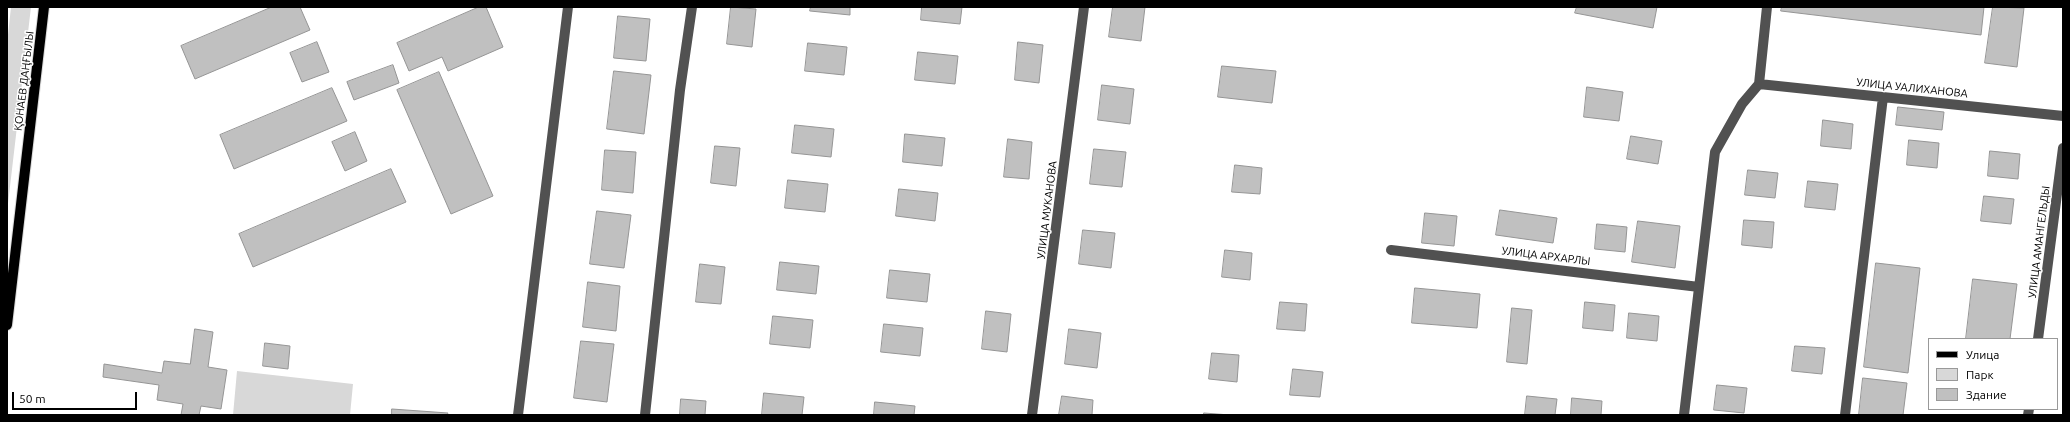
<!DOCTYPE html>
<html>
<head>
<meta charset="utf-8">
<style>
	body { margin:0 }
	#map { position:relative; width:2070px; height:422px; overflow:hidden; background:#fff; font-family:Ubuntu,sans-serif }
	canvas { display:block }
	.frame { position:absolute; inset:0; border:8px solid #000; pointer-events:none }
	.legend { position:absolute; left:1928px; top:338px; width:130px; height:72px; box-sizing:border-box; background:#fff; border:1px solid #999; margin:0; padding:5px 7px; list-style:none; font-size:12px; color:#000 }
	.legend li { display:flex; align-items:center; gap:8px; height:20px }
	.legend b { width:20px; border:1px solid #999 }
	.scale { position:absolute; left:12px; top:392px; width:125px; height:18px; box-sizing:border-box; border:2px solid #000; border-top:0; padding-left:5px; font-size:12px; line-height:14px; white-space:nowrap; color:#000; -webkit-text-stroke:3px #fff; paint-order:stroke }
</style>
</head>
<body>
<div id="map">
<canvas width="2070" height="422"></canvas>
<div class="frame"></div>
<ul class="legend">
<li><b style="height:5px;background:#000"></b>Улица</li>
<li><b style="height:11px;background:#d8d8d8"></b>Парк</li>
<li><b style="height:11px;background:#c0c0c0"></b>Здание</li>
</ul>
<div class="scale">50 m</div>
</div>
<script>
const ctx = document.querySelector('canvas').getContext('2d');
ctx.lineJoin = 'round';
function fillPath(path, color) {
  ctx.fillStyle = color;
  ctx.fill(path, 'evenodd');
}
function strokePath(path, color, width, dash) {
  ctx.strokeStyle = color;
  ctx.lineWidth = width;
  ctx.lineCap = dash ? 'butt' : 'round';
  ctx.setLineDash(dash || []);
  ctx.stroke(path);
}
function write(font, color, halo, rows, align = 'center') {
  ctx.font = font + ' Ubuntu,sans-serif';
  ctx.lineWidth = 3;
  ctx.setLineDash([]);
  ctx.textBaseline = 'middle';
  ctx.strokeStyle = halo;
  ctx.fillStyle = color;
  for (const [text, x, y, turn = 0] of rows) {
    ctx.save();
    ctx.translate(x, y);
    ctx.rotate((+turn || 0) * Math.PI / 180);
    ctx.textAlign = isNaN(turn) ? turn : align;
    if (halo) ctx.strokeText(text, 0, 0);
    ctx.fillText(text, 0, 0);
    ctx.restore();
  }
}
fillPath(new Path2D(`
	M 11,7 L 31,7 L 7,212 L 7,44 Z
	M 237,371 L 353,384 L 350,415 L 233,415 Z`), '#d8d8d8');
const building = new Path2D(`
	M 272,7 L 300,7 L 310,30 L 195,79 L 181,46 Z
	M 479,7 L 486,7 L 503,47 L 448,71 L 442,57 L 409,71 L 397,43 Z
	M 731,7 L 756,9 L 752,47 L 727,44 Z
	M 811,7 L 850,7 L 850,15 L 810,11 Z
	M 922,7 L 962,7 L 960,24 L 921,20 Z
	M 1113,7 L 1145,7 L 1141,41 L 1109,37 Z
	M 1577,7 L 1657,7 L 1653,28 L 1575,13 Z
	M 1782,7 L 1984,7 L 1981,35 L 1781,11 Z
	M 1993,7 L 2024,8 L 2017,67 L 1985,63 Z
	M 618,16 L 650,19 L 646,61 L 614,58 Z
	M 317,42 L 329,72 L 302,82 L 290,53 Z
	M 1018,42 L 1043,45 L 1039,83 L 1015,80 Z
	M 808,43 L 847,47 L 844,75 L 805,71 Z
	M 918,52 L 958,56 L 955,84 L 915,80 Z
	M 393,65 L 399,83 L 354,100 L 347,82 Z
	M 1222,66 L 1276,71 L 1272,103 L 1218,97 Z
	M 614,71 L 651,75 L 644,134 L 607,129 Z
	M 439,72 L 493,196 L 451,214 L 397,90 Z
	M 1102,85 L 1134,89 L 1130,124 L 1098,120 Z
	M 1587,87 L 1623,92 L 1619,121 L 1584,117 Z
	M 332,88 L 347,121 L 234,169 L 220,135 Z
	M 1898,107 L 1944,112 L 1942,130 L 1896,125 Z
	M 1823,120 L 1853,124 L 1851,149 L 1821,146 Z
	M 795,125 L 834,129 L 831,157 L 792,153 Z
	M 355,132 L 367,161 L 345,171 L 332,142 Z
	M 905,134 L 945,138 L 942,166 L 903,162 Z
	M 1631,136 L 1662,141 L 1658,164 L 1627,159 Z
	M 1008,139 L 1032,142 L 1029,179 L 1004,177 Z
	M 1909,140 L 1939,143 L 1937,168 L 1907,165 Z
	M 715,146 L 740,148 L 736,186 L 711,183 Z
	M 1094,149 L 1126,152 L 1122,187 L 1090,184 Z
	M 605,150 L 636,152 L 633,193 L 602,190 Z
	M 1990,151 L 2020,154 L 2018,179 L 1988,176 Z
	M 1235,165 L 1262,168 L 1260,194 L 1232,192 Z
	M 391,169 L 406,202 L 253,267 L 239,234 Z
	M 1748,170 L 1778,173 L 1775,198 L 1745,195 Z
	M 788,180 L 828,184 L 825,212 L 785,208 Z
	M 1808,181 L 1838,184 L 1835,210 L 1805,207 Z
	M 899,189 L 938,193 L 935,221 L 896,216 Z
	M 1984,196 L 2014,199 L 2011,224 L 1981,221 Z
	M 1500,210 L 1557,218 L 1553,243 L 1496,235 Z
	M 597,211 L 631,215 L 624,268 L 590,264 Z
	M 1425,213 L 1457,216 L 1454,246 L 1422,243 Z
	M 1744,220 L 1774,222 L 1772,248 L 1742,245 Z
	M 1638,221 L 1680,226 L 1675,268 L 1632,262 Z
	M 1597,224 L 1627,227 L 1625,252 L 1595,249 Z
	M 1083,230 L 1115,233 L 1111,268 L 1079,264 Z
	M 1225,250 L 1252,253 L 1250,280 L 1222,277 Z
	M 780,262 L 819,266 L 816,294 L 777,290 Z
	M 1876,263 L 1920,268 L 1908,373 L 1864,367 Z
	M 700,264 L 725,267 L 721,304 L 696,302 Z
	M 890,270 L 930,274 L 927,302 L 887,298 Z
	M 1973,279 L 2017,284 L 2010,339 L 1966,339 Z
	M 588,282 L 620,286 L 616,331 L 583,327 Z
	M 1415,288 L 1480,294 L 1477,328 L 1412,323 Z
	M 1280,302 L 1307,304 L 1305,331 L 1277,329 Z
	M 1585,302 L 1615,305 L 1613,331 L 1583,328 Z
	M 1512,308 L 1532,310 L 1527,364 L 1507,362 Z
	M 986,311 L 1011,314 L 1007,352 L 982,349 Z
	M 1629,313 L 1659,316 L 1657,341 L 1627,338 Z
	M 773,316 L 813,320 L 810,348 L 770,344 Z
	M 884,324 L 923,328 L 920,356 L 881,352 Z
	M 195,329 L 213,332 L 208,367 L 227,370 L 221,409 L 201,406 L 199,415 L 181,415 L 183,404 L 157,400 L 159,385 L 103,377 L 104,364 L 162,373 L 164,361 L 190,364 Z
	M 1069,329 L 1101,333 L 1097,368 L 1065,364 Z
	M 581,341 L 614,344 L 607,402 L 574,398 Z
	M 265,343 L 290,346 L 288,369 L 263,366 Z
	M 1795,346 L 1825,348 L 1822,374 L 1792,371 Z
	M 1212,353 L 1239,355 L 1237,382 L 1209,379 Z
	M 1293,369 L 1323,372 L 1320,397 L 1290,395 Z
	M 1863,378 L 1907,383 L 1903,415 L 1859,415 Z
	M 1717,385 L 1747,388 L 1744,413 L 1714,410 Z
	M 764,393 L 804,397 L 802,415 L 762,415 Z
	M 1062,396 L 1093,400 L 1092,415 L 1059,415 Z
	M 1527,396 L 1557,399 L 1555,415 L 1525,415 Z
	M 1572,398 L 1602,401 L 1601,415 L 1571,415 Z
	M 681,399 L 706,401 L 705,415 L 680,415 Z
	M 875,402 L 915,406 L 914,415 L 874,415 Z
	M 392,409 L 448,413 L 447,415 L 392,415 Z
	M 1204,413 L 1230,415 L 1204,415 Z`);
fillPath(building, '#c0c0c0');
strokePath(building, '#959595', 1);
const major = new Path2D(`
	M 7,325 L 44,7`);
strokePath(major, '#dbdbdb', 12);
strokePath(new Path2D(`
	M 1759,84 L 2063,116
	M 1391,250 L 1699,287
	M 2038,339 L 2063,148
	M 518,415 L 568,7
	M 645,415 L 680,90 L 692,7
	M 1032,415 L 1084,7
	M 1684,415 L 1715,152 L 1742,104 L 1759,84 L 1767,7
	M 1845,415 L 1883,97
	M 2028,415 L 2029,409`), '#515151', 10);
strokePath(major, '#000', 10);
write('11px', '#000', '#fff', [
	["ҚОНАЕВ ДАҢҒЫЛЫ",24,81,-83],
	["УЛИЦА УАЛИХАНОВА",1912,88,6],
	["УЛИЦА МУКАНОВА",1047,210,-83],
	["УЛИЦА АМАНГЕЛЬДЫ",2039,242,-83],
	["УЛИЦА АРХАРЛЫ",1546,256,7]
]);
</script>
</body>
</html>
